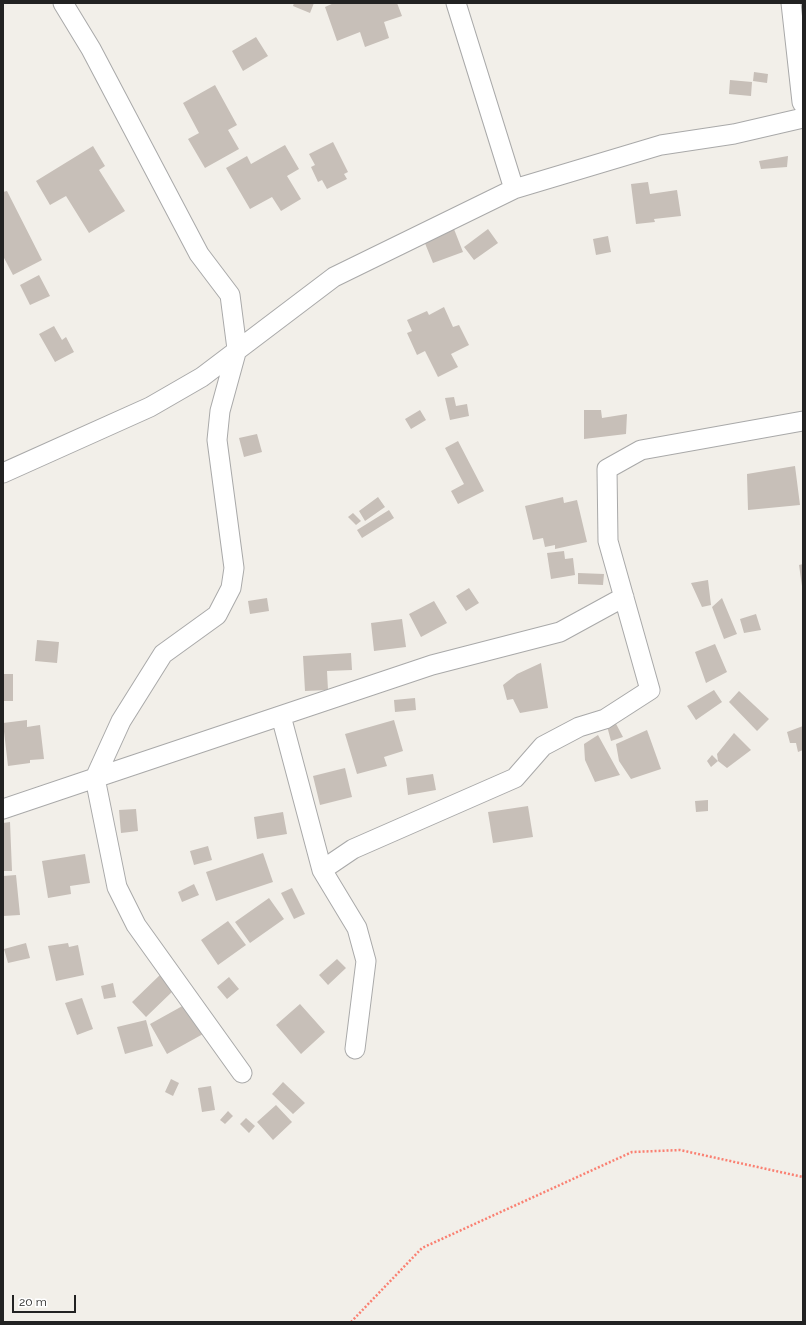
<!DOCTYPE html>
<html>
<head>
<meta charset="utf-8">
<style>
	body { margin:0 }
	#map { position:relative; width:806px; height:1325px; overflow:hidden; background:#f2efe9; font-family:Raleway,sans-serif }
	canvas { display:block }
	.frame { position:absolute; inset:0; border:4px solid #222; pointer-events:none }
	.scale { position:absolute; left:12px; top:1295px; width:64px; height:18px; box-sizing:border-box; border:2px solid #222; border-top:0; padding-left:5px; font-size:12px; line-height:14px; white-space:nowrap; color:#222; -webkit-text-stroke:3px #fff; paint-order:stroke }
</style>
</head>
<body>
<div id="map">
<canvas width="806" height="1325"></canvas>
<div class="frame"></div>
<div class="scale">20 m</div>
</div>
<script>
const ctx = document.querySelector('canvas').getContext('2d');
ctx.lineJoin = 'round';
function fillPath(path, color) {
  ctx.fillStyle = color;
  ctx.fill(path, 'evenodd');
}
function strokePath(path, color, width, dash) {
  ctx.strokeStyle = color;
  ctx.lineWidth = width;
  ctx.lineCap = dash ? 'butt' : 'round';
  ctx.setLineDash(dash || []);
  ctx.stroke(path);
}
fillPath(new Path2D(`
	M 294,3 L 314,3 L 310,13 L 293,6 Z
	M 334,3 L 397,3 L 402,16 L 384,22 L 389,38 L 365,47 L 360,32 L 337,41 L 325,7 Z
	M 256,37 L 268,56 L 243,71 L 232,51 Z
	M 754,72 L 768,74 L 767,83 L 753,81 Z
	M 730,80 L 752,82 L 751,96 L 729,94 Z
	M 215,85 L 237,125 L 228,130 L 239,149 L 205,168 L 188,139 L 199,133 L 183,103 Z
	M 333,142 L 348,172 L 344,174 L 347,179 L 327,189 L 322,180 L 318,182 L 311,167 L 315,165 L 309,154 Z
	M 285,145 L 299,169 L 287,176 L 301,199 L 281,211 L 272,197 L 250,209 L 226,168 L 247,156 L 251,164 Z
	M 93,146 L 105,166 L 99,170 L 125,211 L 89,233 L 66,196 L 50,205 L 36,181 Z
	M 788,156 L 787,167 L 761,169 L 759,161 Z
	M 648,182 L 650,194 L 677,190 L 681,216 L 654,219 L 655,222 L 636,224 L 631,184 Z
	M 7,191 L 42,260 L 13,275 L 3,256 L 3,192 Z
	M 452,224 L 463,252 L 433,263 L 422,236 Z
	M 488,229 L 498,243 L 474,260 L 464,247 Z
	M 608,236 L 611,252 L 596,255 L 593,239 Z
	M 39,275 L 50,296 L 30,305 L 20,285 Z
	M 444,307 L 453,327 L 459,325 L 469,345 L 451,354 L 458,367 L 438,377 L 425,351 L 417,355 L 407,333 L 412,331 L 407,320 L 427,311 L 429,315 Z
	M 54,326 L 62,340 L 66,337 L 74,352 L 55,362 L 39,334 Z
	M 454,397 L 456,406 L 467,404 L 469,416 L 450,420 L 445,398 Z
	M 420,410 L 426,420 L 411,429 L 405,419 Z
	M 584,410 L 601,410 L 602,418 L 627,414 L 626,434 L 584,439 Z
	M 257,434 L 262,452 L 244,457 L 239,438 Z
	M 458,441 L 484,491 L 458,504 L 451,491 L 464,484 L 445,448 Z
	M 795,466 L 800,505 L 748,510 L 747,474 Z
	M 378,497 L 385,507 L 365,521 L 359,511 Z
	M 563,497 L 564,503 L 577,500 L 587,542 L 555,549 L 555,545 L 545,547 L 543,538 L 533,540 L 525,506 Z
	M 389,510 L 394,518 L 362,538 L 357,530 Z
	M 353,513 L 361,521 L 356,525 L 348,517 Z
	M 564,551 L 565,559 L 573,558 L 575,575 L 551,579 L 547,553 Z
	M 803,564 L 803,586 L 802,586 L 799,565 Z
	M 578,573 L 604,574 L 603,585 L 578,584 Z
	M 708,580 L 711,605 L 702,607 L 691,583 Z
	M 469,588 L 479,603 L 466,611 L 456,596 Z
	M 267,598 L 269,611 L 250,614 L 248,601 Z
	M 722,598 L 737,634 L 724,639 L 712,607 Z
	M 434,601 L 447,623 L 421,637 L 409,614 Z
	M 756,614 L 761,630 L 744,633 L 740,619 Z
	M 402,619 L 406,647 L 374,651 L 371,623 Z
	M 37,640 L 59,642 L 57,663 L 35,661 Z
	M 715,644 L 727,672 L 706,683 L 695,652 Z
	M 351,653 L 352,670 L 327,671 L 328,690 L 305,691 L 303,656 Z
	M 541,663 L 548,708 L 520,713 L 513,699 L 507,700 L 503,685 L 517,674 Z
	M 3,674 L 13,674 L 13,701 L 3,701 Z
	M 714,690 L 722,702 L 696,720 L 687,706 Z
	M 739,691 L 769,719 L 757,731 L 729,702 Z
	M 415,698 L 416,710 L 395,712 L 394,700 Z
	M 27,720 L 27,727 L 40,725 L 44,759 L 30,760 L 30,763 L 8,766 L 3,723 Z
	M 394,720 L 403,751 L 384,757 L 387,766 L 357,774 L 345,734 Z
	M 614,720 L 623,737 L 611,741 L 607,726 Z
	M 803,726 L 803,750 L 798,752 L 796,743 L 790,743 L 787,732 Z
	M 647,730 L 661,769 L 631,779 L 619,761 L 616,744 Z
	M 734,733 L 751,750 L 727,768 L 718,761 L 717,754 Z
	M 598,735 L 620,775 L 595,782 L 585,760 L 584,744 Z
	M 712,755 L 718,761 L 711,767 L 707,761 Z
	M 345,768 L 352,797 L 320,805 L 313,776 Z
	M 433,774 L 436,790 L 408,795 L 406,778 Z
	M 708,800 L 708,811 L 696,812 L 695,801 Z
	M 528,806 L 533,837 L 493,843 L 488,812 Z
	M 136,809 L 138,831 L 121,833 L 119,810 Z
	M 283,812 L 287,834 L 257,839 L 254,817 Z
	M 10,822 L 12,871 L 3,871 L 3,823 Z
	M 208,846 L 212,860 L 194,865 L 190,851 Z
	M 263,853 L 273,882 L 216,901 L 206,872 Z
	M 85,854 L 90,883 L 70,886 L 71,894 L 48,898 L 42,861 Z
	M 16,875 L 20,915 L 3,916 L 3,876 Z
	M 194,884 L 199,895 L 182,902 L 178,892 Z
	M 292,888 L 305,914 L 294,919 L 281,893 Z
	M 269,898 L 284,919 L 250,943 L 235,922 Z
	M 228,921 L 246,945 L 218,965 L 201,940 Z
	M 26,943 L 30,958 L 8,963 L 4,949 Z
	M 68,943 L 69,947 L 78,945 L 84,975 L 56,981 L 48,946 Z
	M 337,959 L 346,968 L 328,985 L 319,975 Z
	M 161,974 L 175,989 L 146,1017 L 132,1002 Z
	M 229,977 L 239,989 L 227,999 L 217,987 Z
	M 113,983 L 116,997 L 104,999 L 101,986 Z
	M 82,998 L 93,1029 L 77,1035 L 65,1003 Z
	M 186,1004 L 203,1034 L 167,1054 L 150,1024 Z
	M 300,1004 L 325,1032 L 301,1054 L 276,1025 Z
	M 146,1020 L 153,1046 L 125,1054 L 117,1027 Z
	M 171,1079 L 179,1083 L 173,1096 L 165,1092 Z
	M 283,1082 L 305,1103 L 293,1114 L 272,1094 Z
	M 211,1086 L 215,1110 L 202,1112 L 198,1088 Z
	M 276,1105 L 292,1122 L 273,1140 L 257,1122 Z
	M 228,1111 L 233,1116 L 225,1124 L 220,1120 Z
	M 246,1118 L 255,1126 L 249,1133 L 240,1124 Z`), '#c7bfb8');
const minor = new Path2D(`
	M 456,3 L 514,189
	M 791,3 L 802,102 L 803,104
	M 3,473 L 150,407 L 202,377 L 334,277 L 514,189 L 661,145 L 734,134 L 803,118
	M 281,716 L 322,870 L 357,928 L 366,961 L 355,1049
	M 3,809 L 95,778 L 121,721 L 163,654 L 217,615 L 231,588 L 234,568 L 217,440 L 220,411 L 237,349 L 230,295 L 199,254 L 91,49 L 63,3
	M 322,870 L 353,849 L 515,778 L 543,746 L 579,727 L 605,719 L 650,690 L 608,541 L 607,469 L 641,450 L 803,421
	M 242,1073 L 136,925 L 117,887 L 95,778 L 432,665 L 560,632 L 624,597`);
strokePath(minor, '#a9a9a9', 21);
strokePath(new Path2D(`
	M 351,1322 L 422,1248 L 632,1152 L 680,1150 L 803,1177`), '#fa8072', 2.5, [2, 2]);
strokePath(minor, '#fff', 19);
</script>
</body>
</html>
